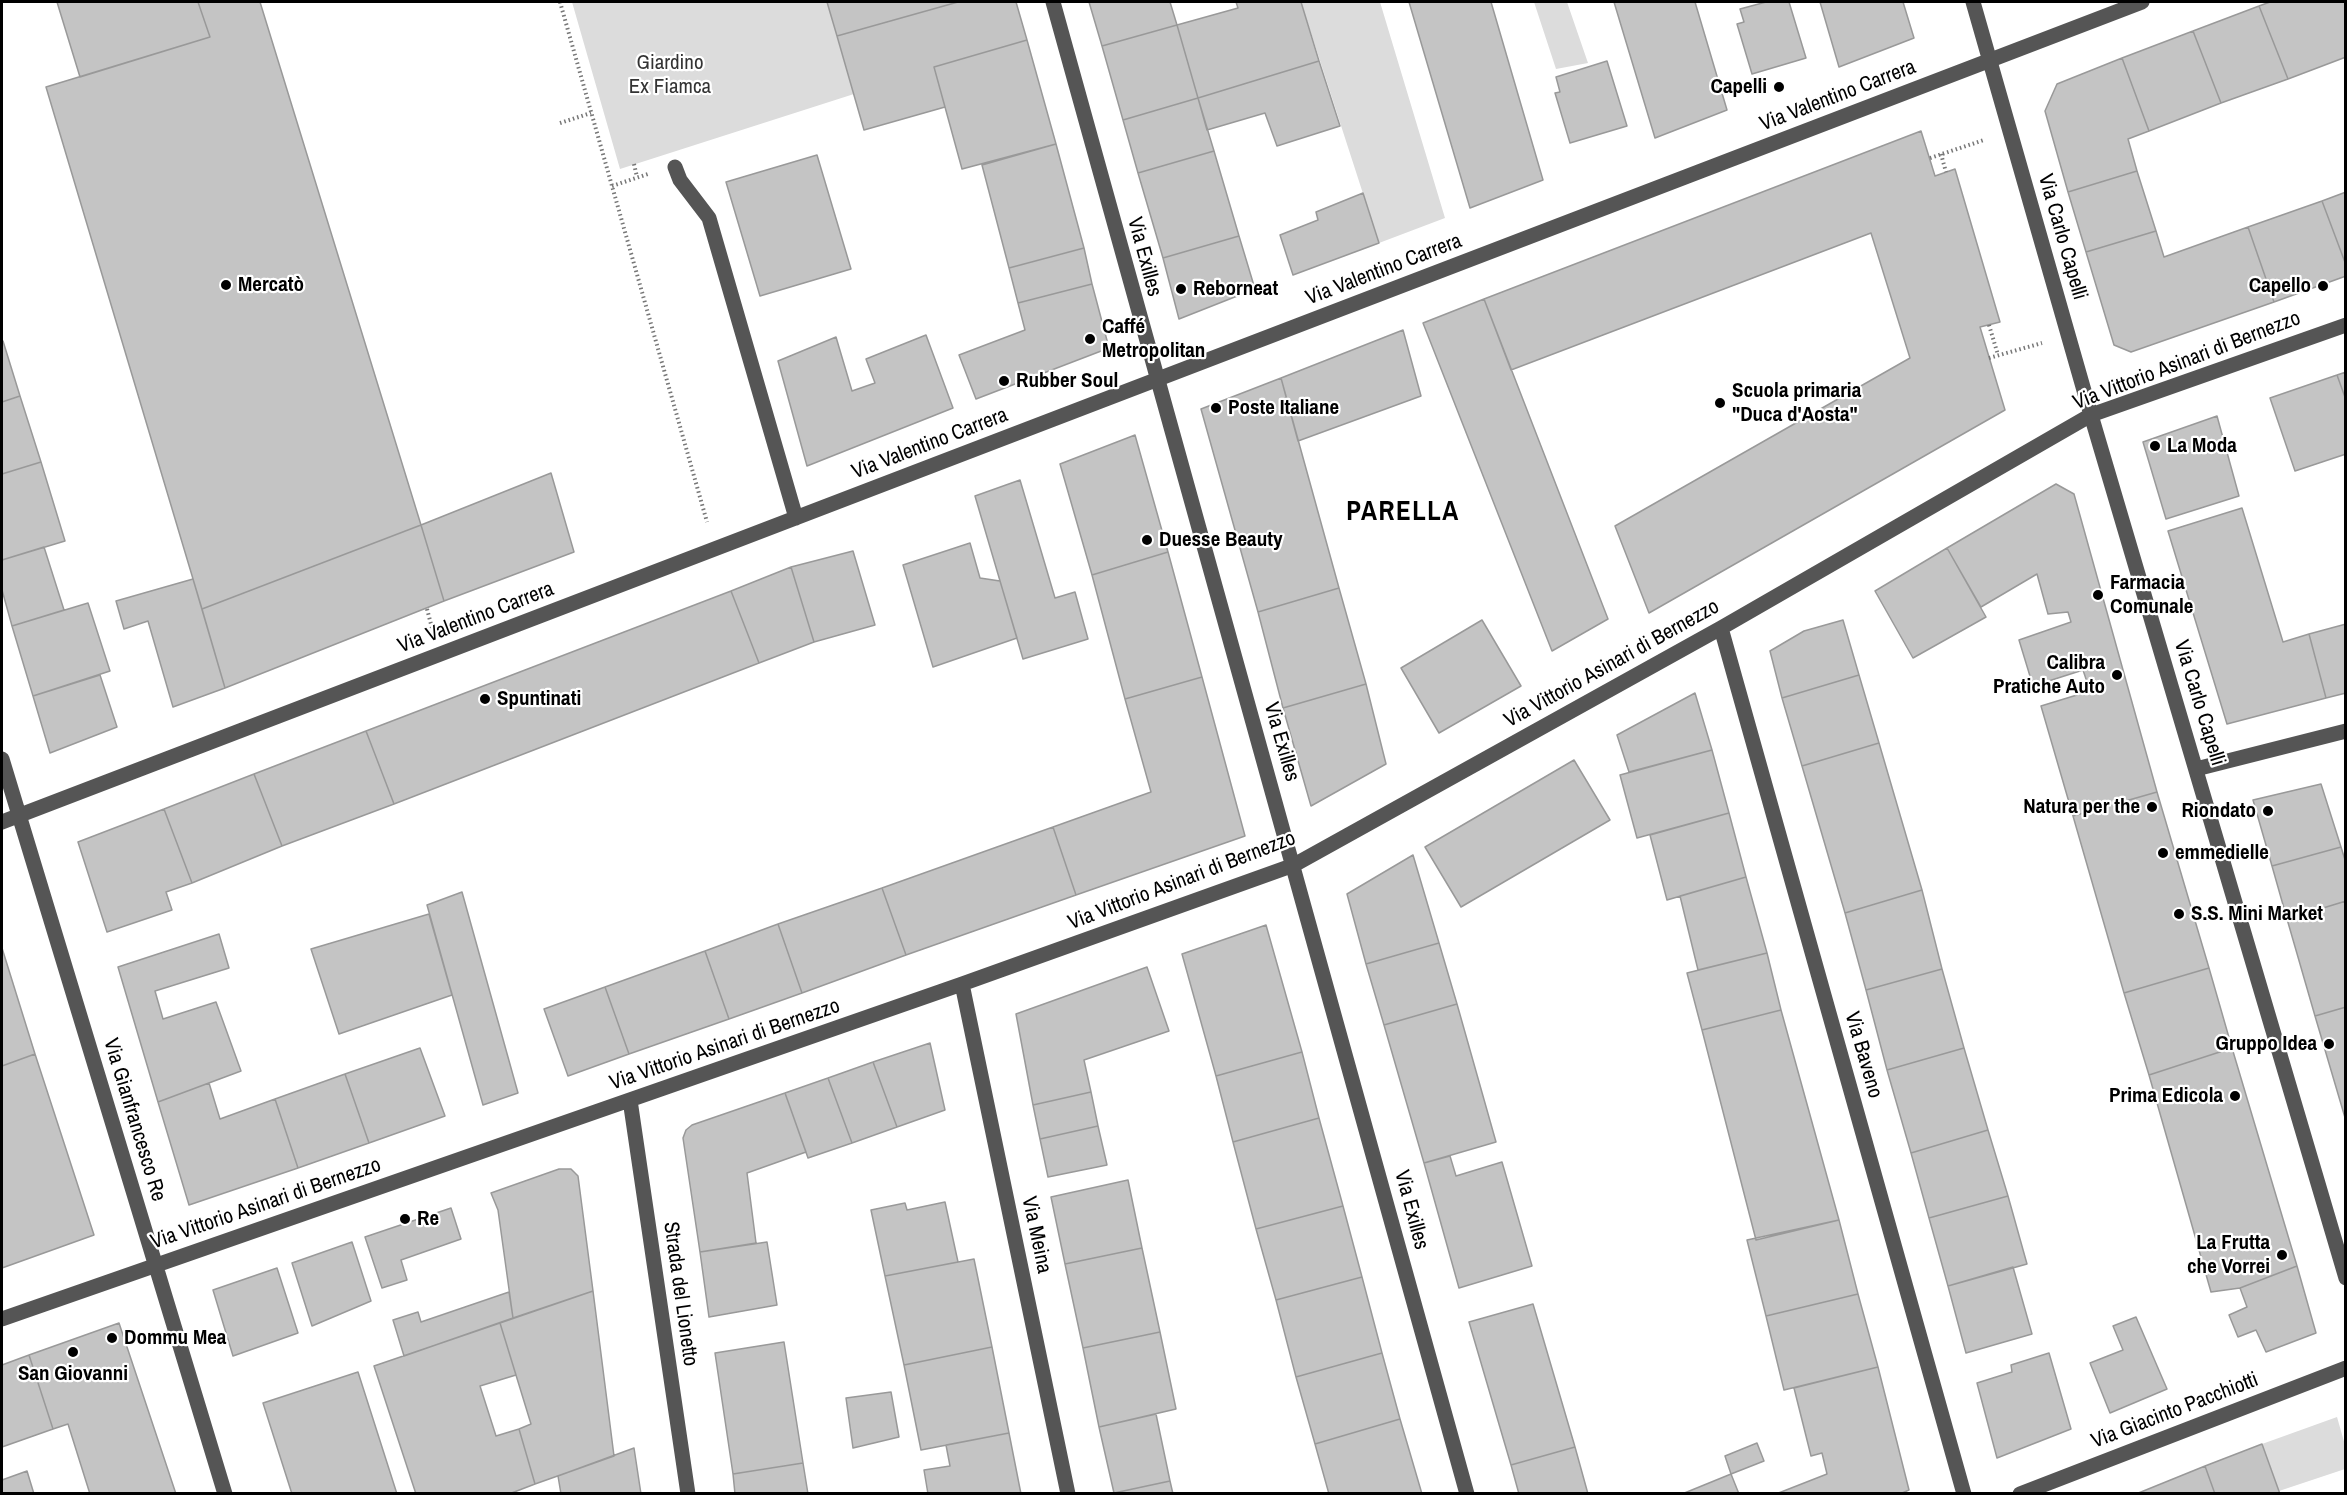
<!DOCTYPE html>
<html>
<head>
<meta charset="utf-8">
<style>
	body { margin:0 }
	#map { position:relative; width:2347px; height:1495px; overflow:hidden; background:#fff; font-family:"Archivo Narrow",sans-serif }
	canvas { display:block }
	.frame { position:absolute; inset:0; border:3px solid #000; pointer-events:none }
</style>
</head>
<body>
<div id="map">
<canvas width="2347" height="1495"></canvas>
<div class="frame"></div>
</div>
<script>
const ctx = document.querySelector('canvas').getContext('2d');
ctx.lineJoin = 'round';
function fillPath(path, color) {
  ctx.fillStyle = color;
  ctx.fill(path, 'evenodd');
}
function strokePath(path, color, width, dash) {
  ctx.strokeStyle = color;
  ctx.lineWidth = width;
  ctx.lineCap = dash ? 'butt' : 'round';
  ctx.setLineDash(dash || []);
  ctx.stroke(path);
}
function write(font, color, halo, rows, align = 'center') {
  ctx.font = font + ' "Archivo Narrow",sans-serif';
  ctx.lineWidth = 4.5;
  ctx.setLineDash([]);
  ctx.textBaseline = 'middle';
  ctx.strokeStyle = halo;
  ctx.fillStyle = color;
  for (const [text, x, y, turn = 0] of rows) {
    ctx.save();
    ctx.translate(x, y);
    ctx.rotate((+turn || 0) * Math.PI / 180);
    ctx.textAlign = isNaN(turn) ? turn : align;
    if (halo) ctx.strokeText(text, 0, 0);
    ctx.fillText(text, 0, 0);
    ctx.restore();
  }
}
fillPath(new Path2D(`
	M 572,2 L 827,2 L 854,94 L 620,169 Z
	M 1301,2 L 1380,2 L 1445,218 L 1379,243 Z
	M 1534,2 L 1567,2 L 1588,63 L 1556,69 Z
	M 2337,1417 L 2345,1445 L 2345,1469 L 2279,1491 L 2262,1444 Z`), '#dcdcdc');
const building = new Path2D(`
	M 57,2 L 198,2 L 210,37 L 80,77 Z
	M 198,2 L 260,2 L 421,525 L 202,609 L 46,87 L 210,37 Z
	M 827,2 L 958,2 L 837,36 Z
	M 958,2 L 1016,2 L 1027,40 L 934,67 L 945,107 L 864,130 L 837,36 Z
	M 1089,2 L 1170,2 L 1177,25 L 1102,46 Z
	M 1236,2 L 1301,2 L 1319,61 L 1198,98 L 1177,25 L 1238,8 Z
	M 1409,2 L 1491,2 L 1543,180 L 1470,208 Z
	M 1614,2 L 1695,2 L 1727,110 L 1655,138 Z
	M 1766,2 L 1789,2 L 1806,58 L 1752,74 L 1737,24 L 1744,22 L 1740,9 Z
	M 1820,2 L 1903,2 L 1914,38 L 1839,67 Z
	M 2270,2 L 2346,2 L 2346,57 L 2288,79 L 2259,6 Z
	M 2259,6 L 2288,79 L 2221,103 L 2193,31 Z
	M 1177,25 L 1198,98 L 1123,120 L 1102,46 Z
	M 2193,31 L 2221,103 L 2149,131 L 2122,58 Z
	M 1027,40 L 1056,144 L 962,169 L 934,67 Z
	M 2122,58 L 2149,131 L 2128,139 L 2137,171 L 2068,192 L 2045,111 L 2057,84 Z
	M 1319,61 L 1340,126 L 1277,146 L 1265,113 L 1207,130 L 1198,98 Z
	M 1607,61 L 1627,126 L 1570,143 L 1555,93 L 1560,92 L 1556,77 Z
	M 1198,98 L 1214,151 L 1138,173 L 1123,120 Z
	M 1921,131 L 1935,176 L 1955,169 L 2000,322 L 1980,327 L 2005,410 L 1649,613 L 1615,526 L 1910,358 L 1871,233 L 1511,370 L 1484,299 Z
	M 1056,144 L 1084,248 L 1009,268 L 982,165 Z
	M 1214,151 L 1239,236 L 1163,258 L 1138,173 Z
	M 817,155 L 851,269 L 760,296 L 726,182 Z
	M 2137,171 L 2156,231 L 2086,252 L 2068,192 Z
	M 2346,192 L 2346,265 L 2322,201 Z
	M 1363,193 L 1379,243 L 1293,275 L 1280,235 L 1318,220 L 1316,212 Z
	M 2322,201 L 2346,265 L 2346,276 L 2274,302 L 2248,227 Z
	M 2248,227 L 2274,302 L 2131,352 L 2114,345 L 2086,252 L 2156,231 L 2164,257 Z
	M 1239,236 L 1255,289 L 1179,319 L 1163,258 Z
	M 1084,248 L 1092,284 L 1018,303 L 1009,268 Z
	M 1092,284 L 1109,348 L 976,399 L 959,355 L 1025,330 L 1018,303 Z
	M 1484,299 L 1608,619 L 1552,651 L 1423,323 Z
	M 1403,330 L 1421,396 L 1298,441 L 1281,378 Z
	M 926,335 L 953,408 L 807,466 L 778,361 L 836,337 L 852,391 L 875,383 L 866,359 Z
	M 2,341 L 3,341 L 20,396 L 2,402 Z
	M 2346,372 L 2346,400 L 2337,375 Z
	M 2337,375 L 2346,400 L 2346,454 L 2295,471 L 2270,398 Z
	M 1281,378 L 1339,588 L 1258,612 L 1201,409 Z
	M 20,396 L 41,462 L 2,474 L 2,402 Z
	M 2217,416 L 2239,496 L 2166,519 L 2143,442 Z
	M 1135,435 L 1168,552 L 1092,575 L 1060,464 Z
	M 41,462 L 65,541 L 2,560 L 2,474 Z
	M 551,473 L 574,552 L 444,601 L 421,525 Z
	M 1020,480 L 1055,598 L 1075,592 L 1088,639 L 1023,659 L 975,496 Z
	M 2056,484 L 2074,494 L 2157,792 L 2073,816 L 2041,706 L 2090,691 L 2083,670 L 2033,686 L 2019,640 L 2071,622 L 2068,612 L 2048,614 L 2037,574 L 1981,607 L 1947,548 Z
	M 2242,508 L 2283,642 L 2309,634 L 2326,698 L 2227,724 L 2168,531 Z
	M 421,525 L 444,601 L 225,688 L 202,609 Z
	M 970,543 L 980,578 L 1000,581 L 1017,638 L 933,667 L 903,565 Z
	M 44,547 L 64,610 L 12,626 L 2,590 L 2,560 Z
	M 1947,548 L 1986,617 L 1913,658 L 1875,591 Z
	M 853,551 L 875,625 L 814,642 L 791,567 Z
	M 1168,552 L 1202,677 L 1125,699 L 1092,575 Z
	M 791,567 L 814,642 L 759,663 L 731,591 Z
	M 193,579 L 225,688 L 173,707 L 148,621 L 124,629 L 116,601 Z
	M 1339,588 L 1366,684 L 1283,708 L 1258,612 Z
	M 731,591 L 759,663 L 394,804 L 366,731 Z
	M 88,603 L 110,671 L 33,696 L 12,626 Z
	M 1482,620 L 1521,686 L 1439,733 L 1401,668 Z
	M 1843,620 L 1859,675 L 1782,698 L 1770,651 L 1804,631 Z
	M 2346,624 L 2346,693 L 2326,698 L 2309,634 Z
	M 100,675 L 117,727 L 50,753 L 33,696 Z
	M 1859,675 L 1879,743 L 1802,766 L 1782,698 Z
	M 1202,677 L 1245,836 L 1076,895 L 1053,827 L 1151,792 L 1125,699 Z
	M 1366,684 L 1386,764 L 1311,806 L 1283,708 Z
	M 1695,693 L 1712,750 L 1629,772 L 1617,735 Z
	M 366,731 L 394,804 L 282,846 L 254,774 Z
	M 1879,743 L 1922,890 L 1845,913 L 1802,766 Z
	M 1712,750 L 1729,813 L 1637,838 L 1620,775 Z
	M 1574,760 L 1610,820 L 1461,907 L 1425,847 Z
	M 254,774 L 282,846 L 192,883 L 164,809 Z
	M 2321,784 L 2341,847 L 2272,866 L 2253,800 Z
	M 2157,792 L 2209,968 L 2124,993 L 2073,816 Z
	M 164,809 L 192,883 L 166,892 L 172,910 L 107,932 L 78,842 Z
	M 1729,813 L 1746,877 L 1667,900 L 1650,835 Z
	M 1053,827 L 1076,895 L 906,955 L 882,888 Z
	M 2341,847 L 2346,863 L 2346,901 L 2287,919 L 2272,866 Z
	M 1413,855 L 1439,943 L 1366,964 L 1347,894 Z
	M 1746,877 L 1767,953 L 1698,970 L 1680,896 Z
	M 882,888 L 906,955 L 802,993 L 778,924 Z
	M 1922,890 L 1942,969 L 1866,990 L 1845,913 Z
	M 462,892 L 518,1093 L 483,1105 L 427,905 Z
	M 2346,901 L 2346,1007 L 2315,1016 L 2287,919 Z
	M 429,914 L 452,995 L 339,1034 L 311,949 Z
	M 778,924 L 802,993 L 729,1019 L 705,951 Z
	M 1266,925 L 1302,1052 L 1216,1076 L 1182,954 Z
	M 219,934 L 229,968 L 155,991 L 163,1019 L 216,1002 L 241,1071 L 158,1102 L 118,967 Z
	M 1439,943 L 1457,1004 L 1384,1025 L 1366,964 Z
	M 2,948 L 35,1054 L 2,1066 Z
	M 705,951 L 729,1019 L 629,1054 L 605,987 Z
	M 1767,953 L 1781,1010 L 1702,1030 L 1687,973 Z
	M 1147,967 L 1169,1031 L 1084,1060 L 1091,1092 L 1033,1105 L 1016,1014 Z
	M 2209,968 L 2232,1048 L 2149,1075 L 2124,993 Z
	M 1942,969 L 1964,1048 L 1887,1070 L 1866,990 Z
	M 605,987 L 629,1054 L 568,1076 L 544,1009 Z
	M 1457,1004 L 1496,1142 L 1424,1163 L 1384,1025 Z
	M 2346,1007 L 2346,1121 L 2315,1016 Z
	M 1781,1010 L 1839,1220 L 1756,1240 L 1702,1030 Z
	M 930,1043 L 945,1110 L 897,1127 L 873,1062 Z
	M 420,1048 L 445,1116 L 369,1143 L 345,1074 Z
	M 1964,1048 L 1988,1130 L 1911,1153 L 1887,1070 Z
	M 2232,1048 L 2297,1266 L 2240,1288 L 2211,1292 L 2149,1075 Z
	M 1302,1052 L 1319,1118 L 1233,1142 L 1216,1076 Z
	M 35,1054 L 94,1235 L 2,1268 L 2,1066 Z
	M 873,1062 L 897,1127 L 852,1143 L 828,1078 Z
	M 345,1074 L 369,1143 L 298,1168 L 275,1099 Z
	M 828,1078 L 852,1143 L 808,1158 L 785,1093 Z
	M 209,1083 L 220,1119 L 275,1099 L 298,1168 L 189,1205 L 158,1102 Z
	M 1091,1092 L 1098,1126 L 1040,1139 L 1033,1105 Z
	M 785,1093 L 806,1152 L 747,1173 L 756,1243 L 700,1252 L 683,1138 L 686,1130 L 692,1125 Z
	M 1319,1118 L 1343,1206 L 1256,1229 L 1233,1142 Z
	M 1098,1126 L 1107,1165 L 1048,1177 L 1040,1139 Z
	M 1988,1130 L 2008,1196 L 1929,1218 L 1911,1153 Z
	M 1450,1156 L 1456,1176 L 1502,1162 L 1532,1266 L 1459,1288 L 1424,1163 Z
	M 559,1169 L 571,1169 L 578,1176 L 593,1291 L 513,1318 L 498,1210 L 491,1193 Z
	M 1128,1180 L 1142,1248 L 1065,1264 L 1051,1197 Z
	M 2008,1196 L 2027,1264 L 1948,1286 L 1929,1218 Z
	M 945,1202 L 958,1262 L 885,1276 L 871,1210 L 905,1203 L 907,1210 Z
	M 1343,1206 L 1362,1277 L 1276,1300 L 1256,1229 Z
	M 451,1208 L 461,1239 L 401,1260 L 407,1280 L 382,1288 L 365,1237 Z
	M 1839,1220 L 1858,1294 L 1766,1316 L 1747,1240 Z
	M 352,1242 L 371,1301 L 312,1326 L 292,1263 Z
	M 767,1242 L 777,1305 L 709,1317 L 700,1252 Z
	M 1142,1248 L 1160,1332 L 1083,1348 L 1065,1264 Z
	M 974,1259 L 992,1347 L 904,1365 L 885,1276 Z
	M 2297,1266 L 2316,1333 L 2266,1352 L 2256,1330 L 2238,1337 L 2229,1315 L 2247,1307 L 2240,1288 Z
	M 2013,1267 L 2032,1334 L 1966,1353 L 1948,1286 Z
	M 277,1268 L 298,1333 L 233,1356 L 213,1290 Z
	M 1362,1277 L 1382,1353 L 1296,1377 L 1276,1300 Z
	M 593,1291 L 614,1456 L 535,1484 L 519,1429 L 531,1424 L 500,1323 Z
	M 509,1292 L 513,1318 L 404,1356 L 393,1320 L 418,1312 L 421,1322 Z
	M 1858,1294 L 1878,1367 L 1784,1390 L 1766,1316 Z
	M 1533,1304 L 1575,1447 L 1511,1465 L 1469,1322 Z
	M 2136,1317 L 2167,1389 L 2110,1413 L 2090,1363 L 2123,1350 L 2113,1326 Z
	M 119,1323 L 176,1494 L 90,1494 L 68,1424 L 53,1429 L 29,1355 Z
	M 500,1323 L 516,1375 L 480,1386 L 496,1436 L 519,1429 L 535,1484 L 509,1494 L 416,1494 L 374,1366 Z
	M 1160,1332 L 1176,1409 L 1099,1427 L 1083,1348 Z
	M 784,1342 L 803,1463 L 733,1474 L 715,1353 Z
	M 992,1347 L 1009,1433 L 921,1450 L 904,1365 Z
	M 1382,1353 L 1400,1419 L 1315,1444 L 1296,1377 Z
	M 2049,1353 L 2071,1429 L 1997,1458 L 1977,1383 L 2012,1372 L 2011,1365 Z
	M 29,1355 L 53,1429 L 2,1447 L 2,1365 Z
	M 1878,1367 L 1909,1490 L 1900,1494 L 1776,1494 L 1827,1474 L 1822,1453 L 1811,1456 L 1794,1388 Z
	M 358,1372 L 397,1494 L 292,1494 L 263,1403 Z
	M 891,1392 L 899,1437 L 853,1448 L 846,1398 Z
	M 1156,1414 L 1170,1481 L 1114,1493 L 1099,1427 Z
	M 1400,1419 L 1422,1494 L 1329,1494 L 1315,1444 Z
	M 1009,1433 L 1021,1494 L 928,1494 L 924,1470 L 950,1466 L 946,1445 Z
	M 1757,1443 L 1764,1461 L 1731,1474 L 1725,1456 Z
	M 2262,1444 L 2280,1494 L 2215,1494 L 2205,1466 Z
	M 1575,1447 L 1588,1494 L 1519,1494 L 1511,1465 Z
	M 634,1448 L 641,1494 L 561,1494 L 558,1476 Z
	M 803,1463 L 808,1494 L 735,1494 L 733,1474 Z
	M 2205,1466 L 2215,1494 L 2136,1494 Z
	M 27,1471 L 34,1494 L 2,1494 L 2,1480 Z
	M 1731,1474 L 1739,1494 L 1682,1494 Z
	M 1170,1481 L 1173,1494 L 1114,1494 L 1114,1493 Z`);
fillPath(building, '#c4c4c4');
strokePath(building, '#999', 1.5);
strokePath(new Path2D(`
	M 560,2 L 707,522
	M 560,123 L 591,113
	M 1941,154 L 1946,172
	M 1930,158 L 1984,140
	M 634,164 L 637,177
	M 612,186 L 648,174
	M 1989,325 L 1998,355
	M 1989,358 L 2042,343
	M 427,609 L 432,628`), '#777', 4, [1.5, 3]);
strokePath(new Path2D(`
	M 1053,2 L 1467,1494
	M 1973,2 L 2091,415 L 2346,1278
	M 675,167 L 680,180 L 709,218 L 796,518
	M 1721,628 L 1964,1494
	M 2,759 L 225,1494
	M 2196,769 L 2346,731
	M 2,822 L 2142,2
	M 962,984 L 1068,1494
	M 630,1100 L 688,1494
	M 2,1319 L 962,984 L 1294,865 L 1721,628 L 2091,415 L 2346,325
	M 2020,1494 L 2346,1368`), '#555', 15);
for (const [x, y, r, color] of [
	[1779,87,6,"#000"],
	[226,285,6,"#000"],
	[2323,286,6,"#000"],
	[1181,289,6,"#000"],
	[1090,339,6,"#000"],
	[1004,381,6,"#000"],
	[1720,403,6,"#000"],
	[1216,408,6,"#000"],
	[2155,446,6,"#000"],
	[1147,540,6,"#000"],
	[2098,595,6,"#000"],
	[2117,675,6,"#000"],
	[485,699,6,"#000"],
	[2152,807,6,"#000"],
	[2268,811,6,"#000"],
	[2163,853,6,"#000"],
	[2179,914,6,"#000"],
	[2329,1044,6,"#000"],
	[2235,1096,6,"#000"],
	[405,1219,6,"#000"],
	[2282,1255,6,"#000"],
	[112,1338,6,"#000"],
	[73,1352,6,"#000"]
]) {
  const dot = new Path2D();
  dot.arc(x, y, r, 0, 2 * Math.PI);
  ctx.fillStyle = color;
  ctx.fill(dot);
  strokePath(dot, '#fff', 2);
}
write('21px', '#333', '#fff', [
	["Giardino",670,63],
	["Ex Fiamca",670,87]
]);
write('bold 21px', '#000', '#fff', [
	["Capelli",1767,87,"right"],
	["Mercatò",238,285],
	["Capello",2311,286,"right"],
	["Reborneat",1193,289],
	["Caffé",1102,327],
	["Metropolitan",1102,351],
	["Rubber Soul",1016,381],
	["Scuola primaria",1732,391],
	["\"Duca d'Aosta\"",1732,415],
	["Poste Italiane",1228,408],
	["La Moda",2167,446],
	["Duesse Beauty",1159,540],
	["Farmacia",2110,583],
	["Comunale",2110,607],
	["Calibra",2105,663,"right"],
	["Pratiche Auto",2105,687,"right"],
	["Spuntinati",497,699],
	["Natura per the",2140,807,"right"],
	["Riondato",2256,811,"right"],
	["emmedielle",2175,853],
	["S.S. Mini Market",2191,914],
	["Gruppo Idea",2317,1044,"right"],
	["Prima Edicola",2223,1096,"right"],
	["Re",417,1219],
	["La Frutta",2270,1243,"right"],
	["che Vorrei",2270,1267,"right"],
	["Dommu Mea",124,1338],
	["San Giovanni",73,1374,"center"]
], 'left');
write('21px', '#000', '#fff', [
	["Via Valentino Carrera",1838,96,-21],
	["Via Carlo Capelli",2062,237,74],
	["Via Exilles",1144,257,75],
	["Via Valentino Carrera",1384,270,-21],
	["Via Vittorio Asinari di Bernezzo",2187,361,-21],
	["Via Valentino Carrera",930,444,-21],
	["Via Valentino Carrera",476,618,-21],
	["Via Vittorio Asinari di Bernezzo",1612,664,-29],
	["Via Carlo Capelli",2199,703,73],
	["Via Exilles",1281,742,74],
	["Via Vittorio Asinari di Bernezzo",1182,881,-21],
	["Via Vittorio Asinari di Bernezzo",725,1045,-19],
	["Via Baveno",1863,1055,74],
	["Via Gianfrancesco Re",134,1120,73],
	["Via Vittorio Asinari di Bernezzo",266,1204,-19],
	["Via Exilles",1411,1210,75],
	["Via Meina",1036,1235,78],
	["Strada del Lionetto",680,1294,82],
	["Via Giacinto Pacchiotti",2175,1411,-21]
]);
ctx.letterSpacing = '1.5px';
write('bold 27px', '#000', '#fff', [
	["PARELLA",1403,513]
]);
ctx.letterSpacing = '0px';
</script>
</body>
</html>
